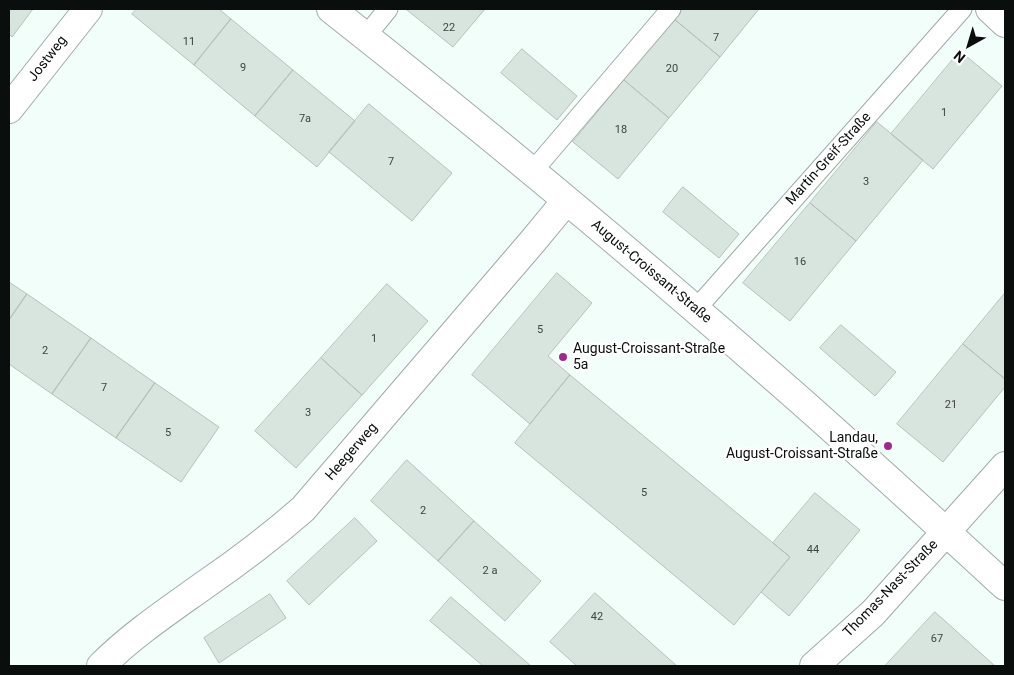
<!DOCTYPE html>
<html>
<head>
<meta charset="utf-8">
<style>
	body { margin:0 }
	#map { position:relative; width:1014px; height:675px; overflow:hidden; background:#f2fef9; font-family:Roboto,sans-serif }
	canvas { display:block }
	.frame { position:absolute; inset:0; border:10px solid #0a0e0c; pointer-events:none }
	.north { position:absolute; left:944px; top:20px; width:50px; height:50px; -webkit-text-stroke:4px #fff; paint-order:stroke; rotate:219deg; font-size:14px; font-weight:700; line-height:20px; text-align:center; color:#0a0e0c }
	.north::after { content:''; display:block; margin:auto; width:18px; height:22px; background:#0a0e0c; clip-path:polygon(50% 0,100% 100%,50% 72%,0 100%) }
</style>
</head>
<body>
<div id="map">
<canvas width="1014" height="675"></canvas>
<div class="frame"></div>
<div class="north">N</div>
</div>
<script>
const ctx = document.querySelector('canvas').getContext('2d');
ctx.lineJoin = 'round';
function fillPath(path, color) {
  ctx.fillStyle = color;
  ctx.fill(path, 'evenodd');
}
function strokePath(path, color, width, dash) {
  ctx.strokeStyle = color;
  ctx.lineWidth = width;
  ctx.lineCap = dash ? 'butt' : 'round';
  ctx.setLineDash(dash || []);
  ctx.stroke(path);
}
function write(font, color, halo, rows, align = 'center') {
  ctx.font = font + ' Roboto,sans-serif';
  ctx.lineWidth = 5;
  ctx.setLineDash([]);
  ctx.textBaseline = 'middle';
  ctx.strokeStyle = halo;
  ctx.fillStyle = color;
  for (const [text, x, y, turn = 0] of rows) {
    ctx.save();
    ctx.translate(x, y);
    ctx.rotate((+turn || 0) * Math.PI / 180);
    ctx.textAlign = isNaN(turn) ? turn : align;
    if (halo) ctx.strokeText(text, 0, 0);
    ctx.fillText(text, 0, 0);
    ctx.restore();
  }
}
const building = new Path2D(`
	M 9,9 L 33,9 L 12,37 L 9,34 Z
	M 137,9 L 219,9 L 231,19 L 194,65 L 132,14 Z
	M 408,9 L 485,9 L 453,47 L 407,10 Z
	M 683,9 L 759,9 L 720,57 L 674,19 Z
	M 231,19 L 293,70 L 255,116 L 194,65 Z
	M 674,19 L 720,57 L 669,118 L 624,80 Z
	M 522,49 L 577,96 L 557,120 L 501,73 Z
	M 960,51 L 1002,86 L 933,169 L 891,134 Z
	M 293,70 L 355,121 L 317,167 L 255,116 Z
	M 624,80 L 669,118 L 618,179 L 573,142 Z
	M 369,104 L 452,173 L 412,221 L 329,152 Z
	M 877,122 L 923,160 L 856,241 L 810,203 Z
	M 683,187 L 739,234 L 719,258 L 663,212 Z
	M 810,203 L 856,241 L 790,321 L 743,283 Z
	M 557,273 L 592,303 L 548,356 L 570,375 L 530,424 L 472,375 Z
	M 9,282 L 27,294 L 9,320 Z
	M 387,284 L 428,321 L 362,395 L 321,358 Z
	M 1005,293 L 1005,379 L 963,344 Z
	M 27,294 L 91,338 L 52,394 L 9,364 L 9,320 Z
	M 841,325 L 896,372 L 875,396 L 820,348 Z
	M 91,338 L 155,383 L 116,438 L 52,394 Z
	M 963,344 L 1005,379 L 1005,387 L 943,462 L 897,424 Z
	M 321,358 L 362,395 L 296,468 L 255,431 Z
	M 570,375 L 790,557 L 734,625 L 515,443 Z
	M 155,383 L 219,427 L 181,482 L 116,438 Z
	M 407,460 L 474,521 L 438,561 L 371,501 Z
	M 815,493 L 860,530 L 789,616 L 761,592 L 790,557 L 773,543 Z
	M 355,518 L 377,541 L 309,605 L 287,581 Z
	M 474,521 L 541,581 L 505,621 L 438,561 Z
	M 595,593 L 677,666 L 577,666 L 550,642 Z
	M 270,594 L 286,618 L 219,663 L 204,638 Z
	M 451,597 L 531,666 L 483,666 L 430,621 Z
	M 935,612 L 995,666 L 885,666 Z`);
fillPath(building, '#d8e4de');
strokePath(building, '#b5c0bb', 1);
const lane = new Path2D(`
	M 366,36 L 388,9
	M 532,172 L 671,9
	M 696,309 L 962,9`);
const street = new Path2D(`
	M 331,9 C 482,128 632,253 777,380 C 854,447 930,517 1005,586
	M 990,9 L 1005,23
	M 9,109 L 88,9
	M 101,666 C 132,635 168,611 203,586 C 238,562 271,537 303,509 L 533,241 L 566,201
	M 814,666 L 873,613 L 1005,466`);
strokePath(lane, '#a0aba6', 21);
strokePath(street, '#a0aba6', 30);
strokePath(lane, '#fff', 19);
strokePath(street, '#fff', 28);
for (const [x, y, r, color] of [
	[563,357,5,"#9a2c8c"],
	[888,446,5,"#9a2c8c"]
]) {
  const dot = new Path2D();
  dot.arc(x, y, r, 0, 2 * Math.PI);
  ctx.fillStyle = color;
  ctx.fill(dot);
  strokePath(dot, '#fff', 2);
}
write('11px', '#3e4440', null, [
	["22",449,28],
	["7",716,38],
	["11",189,42],
	["9",243,68],
	["20",672,69],
	["1",944,113],
	["7a",305,119],
	["18",621,130],
	["7",391,162],
	["3",866,182],
	["16",800,262],
	["5",540,330],
	["1",374,339],
	["2",45,351],
	["7",104,388],
	["21",951,405],
	["3",308,413],
	["5",168,433],
	["5",644,493],
	["2",423,511],
	["44",813,550],
	["2 a",490,571],
	["42",597,617],
	["67",937,639]
]);
write('14px', '#0a0e0c', '#fff', [
	["Jostweg",48,59,-52],
	["Martin-Greif-Straße",829,159,-48],
	["August-Croissant-Straße",651,272,40],
	["Heegerweg",352,452,-49],
	["Thomas-Nast-Straße",891,589,-46]
]);
write('14px', '#0a0e0c', '#fff', [
	["August-Croissant-Straße",573,349],
	["5a",573,365],
	["Landau,",878,438,"right"],
	["August-Croissant-Straße",878,454,"right"]
], 'left');
</script>
</body>
</html>
